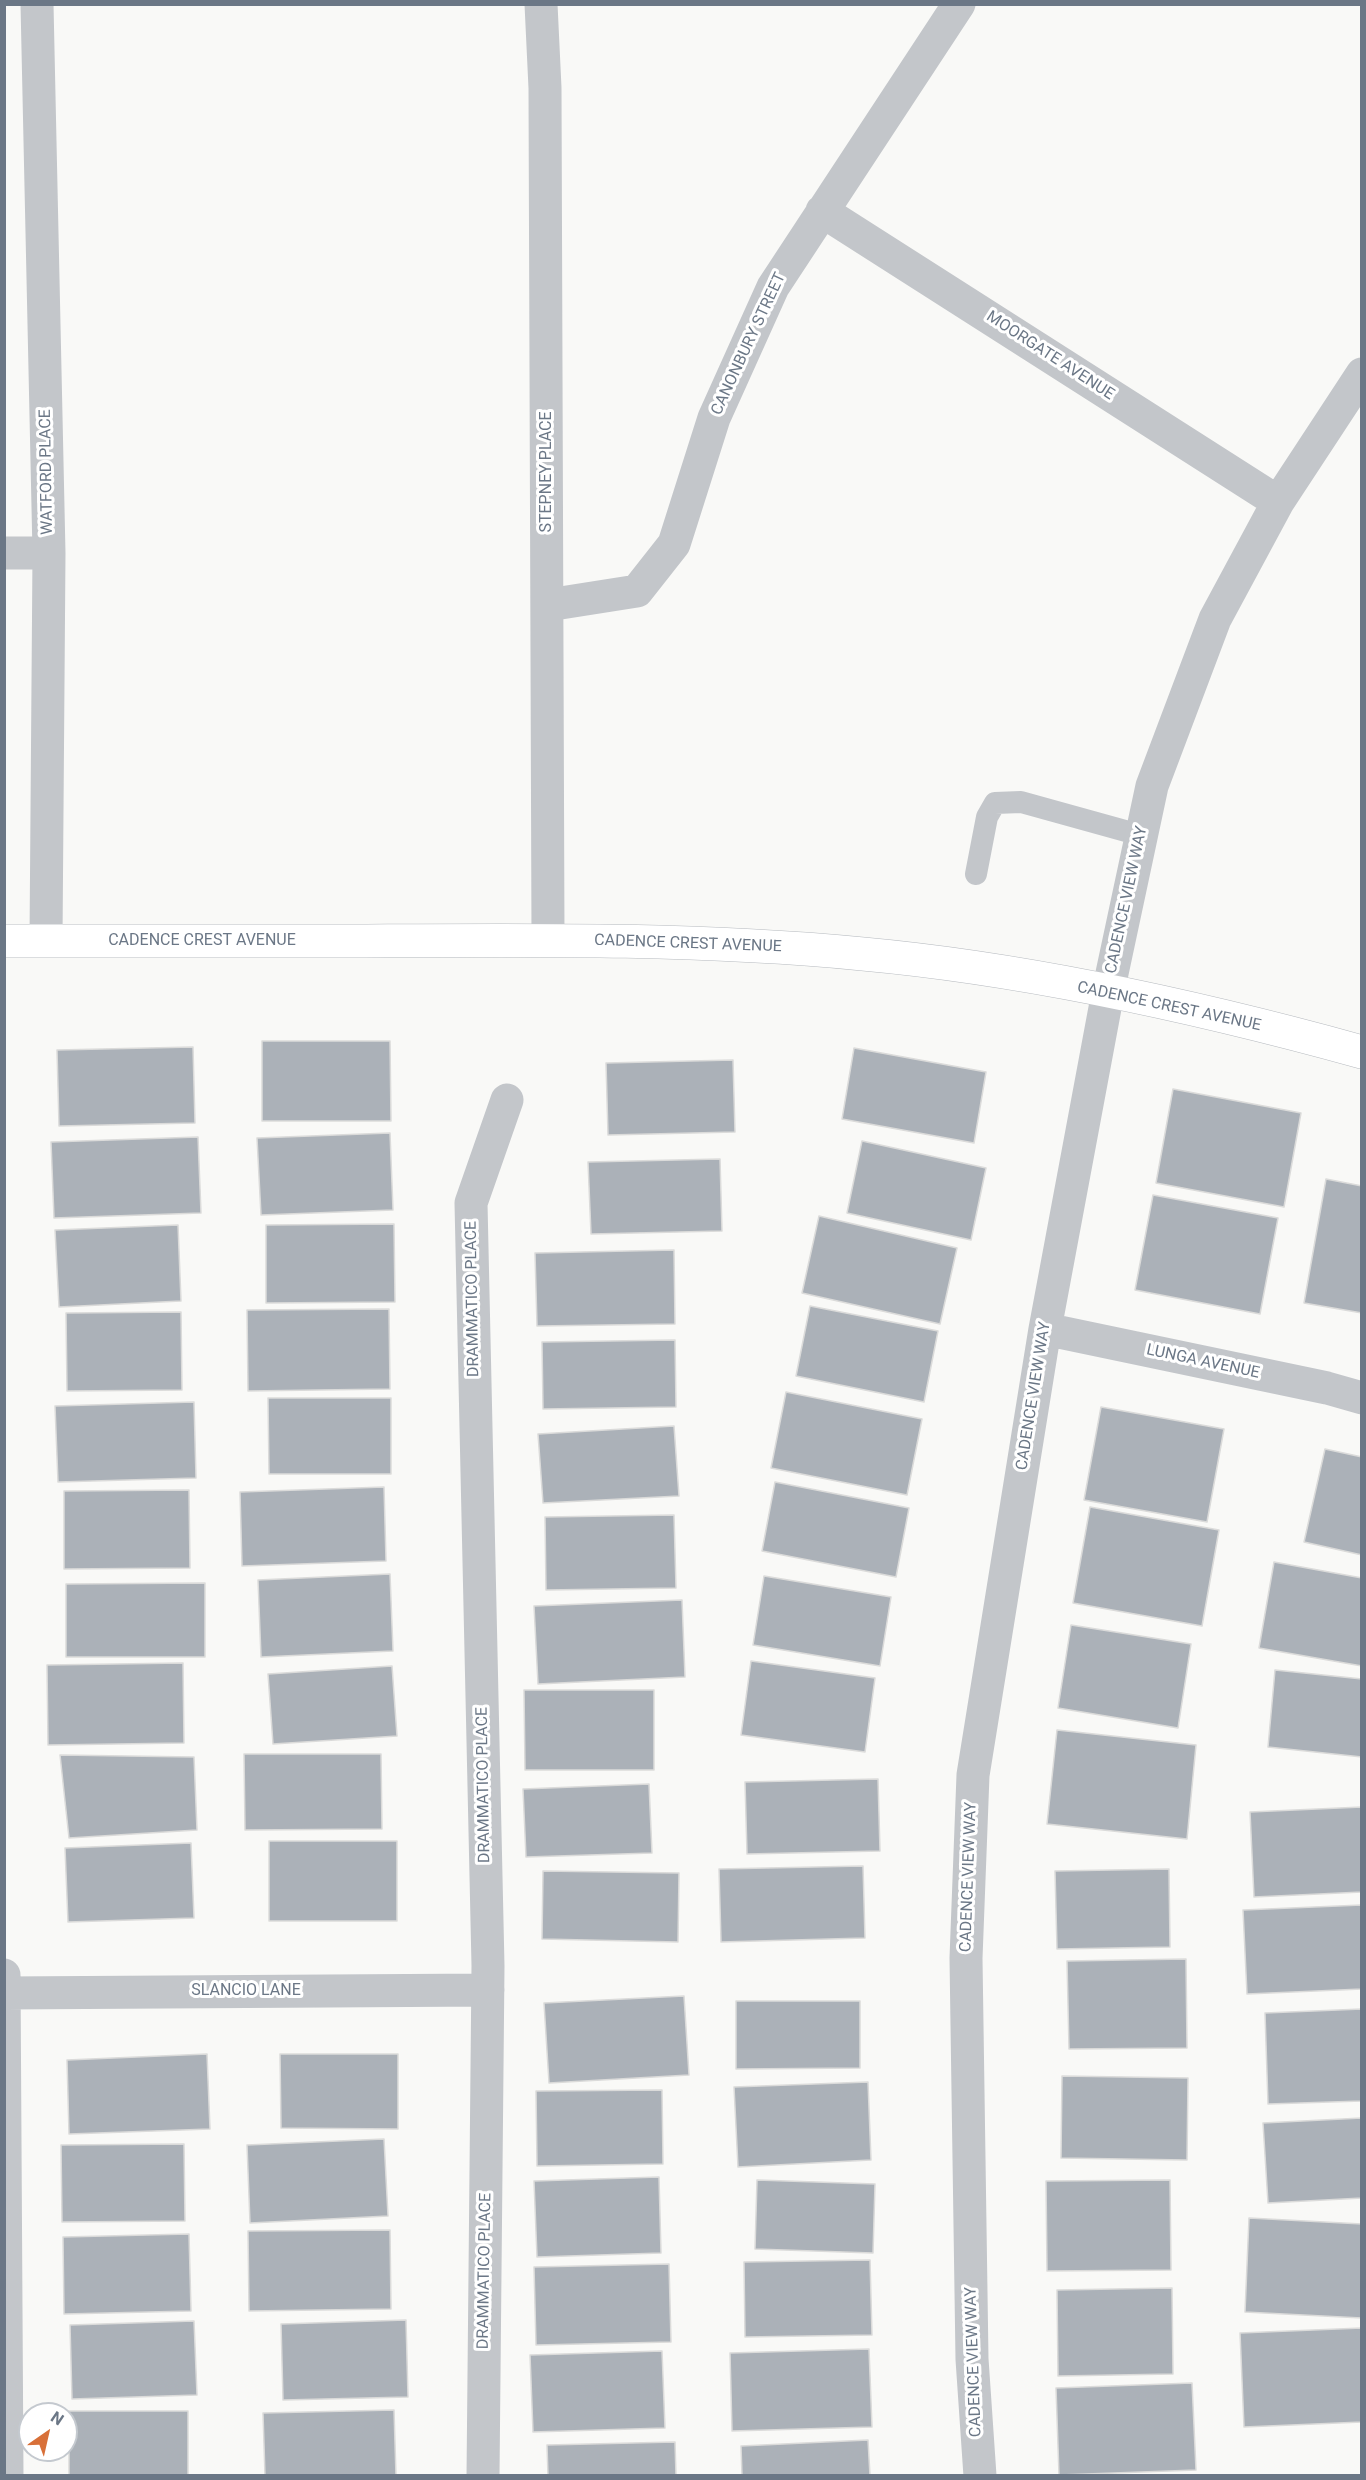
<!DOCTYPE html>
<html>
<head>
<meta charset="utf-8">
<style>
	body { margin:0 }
	#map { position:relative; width:1366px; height:2480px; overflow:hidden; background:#f9f9f7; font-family:Roboto,sans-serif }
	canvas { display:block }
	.frame { position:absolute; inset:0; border:6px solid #6b7786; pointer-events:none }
	.north { position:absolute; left:18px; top:2402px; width:60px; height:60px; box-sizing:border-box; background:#fff; border:2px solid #c4c9cf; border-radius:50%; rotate:34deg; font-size:16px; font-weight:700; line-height:24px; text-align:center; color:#6b7786 }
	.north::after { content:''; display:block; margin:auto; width:21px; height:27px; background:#d87039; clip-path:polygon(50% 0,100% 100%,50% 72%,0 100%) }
</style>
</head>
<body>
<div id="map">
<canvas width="1366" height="2480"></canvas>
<div class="frame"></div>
<div class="north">N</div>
</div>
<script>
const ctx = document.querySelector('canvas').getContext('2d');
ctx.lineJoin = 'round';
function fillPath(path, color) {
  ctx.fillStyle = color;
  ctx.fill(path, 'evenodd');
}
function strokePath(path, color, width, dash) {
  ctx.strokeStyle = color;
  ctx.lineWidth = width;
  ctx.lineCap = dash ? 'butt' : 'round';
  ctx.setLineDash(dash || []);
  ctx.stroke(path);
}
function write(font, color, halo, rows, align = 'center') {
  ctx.font = font + ' Roboto,sans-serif';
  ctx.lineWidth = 6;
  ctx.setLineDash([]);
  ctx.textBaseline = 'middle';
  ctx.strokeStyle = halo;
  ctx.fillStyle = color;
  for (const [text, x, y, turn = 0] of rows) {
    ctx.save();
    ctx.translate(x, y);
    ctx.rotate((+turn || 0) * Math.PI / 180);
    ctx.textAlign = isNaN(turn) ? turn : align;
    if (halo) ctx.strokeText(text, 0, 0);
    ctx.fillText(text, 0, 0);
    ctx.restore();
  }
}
const building = new Path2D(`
	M 262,1041 L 390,1041 L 391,1121 L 262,1121 Z
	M 193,1047 L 195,1123 L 59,1126 L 57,1050 Z
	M 854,1048 L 986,1072 L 974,1143 L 842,1119 Z
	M 733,1060 L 735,1132 L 608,1135 L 606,1063 Z
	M 1173,1089 L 1301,1113 L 1284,1207 L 1156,1183 Z
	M 390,1133 L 393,1210 L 261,1215 L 257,1138 Z
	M 198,1137 L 201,1213 L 54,1218 L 51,1142 Z
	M 862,1141 L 986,1168 L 971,1240 L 847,1213 Z
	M 720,1159 L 722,1231 L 591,1234 L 588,1162 Z
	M 1326,1179 L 1362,1186 L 1362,1313 L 1304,1303 Z
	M 1153,1195 L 1278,1218 L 1260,1314 L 1135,1290 Z
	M 819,1216 L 957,1248 L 940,1324 L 802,1293 Z
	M 394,1224 L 395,1302 L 266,1303 L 266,1225 Z
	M 178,1225 L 181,1301 L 59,1307 L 55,1230 Z
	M 674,1250 L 675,1324 L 537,1326 L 535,1253 Z
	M 810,1306 L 938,1331 L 924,1402 L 796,1376 Z
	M 389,1309 L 390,1389 L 248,1391 L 247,1310 Z
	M 181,1312 L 182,1390 L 67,1391 L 66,1313 Z
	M 675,1340 L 676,1407 L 543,1409 L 542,1342 Z
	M 786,1392 L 922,1419 L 907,1495 L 771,1468 Z
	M 268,1398 L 391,1398 L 391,1474 L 269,1474 Z
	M 194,1402 L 196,1478 L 58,1482 L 55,1406 Z
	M 1101,1407 L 1224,1429 L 1207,1522 L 1084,1500 Z
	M 674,1426 L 679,1496 L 543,1503 L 538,1434 Z
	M 1325,1449 L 1362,1457 L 1362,1555 L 1304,1542 Z
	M 775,1482 L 909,1508 L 896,1577 L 762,1551 Z
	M 384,1487 L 386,1561 L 242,1566 L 240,1492 Z
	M 189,1490 L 190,1568 L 64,1569 L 64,1491 Z
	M 1090,1507 L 1219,1530 L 1202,1626 L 1073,1603 Z
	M 674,1515 L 676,1588 L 546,1590 L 545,1517 Z
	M 1274,1562 L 1362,1578 L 1362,1666 L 1259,1648 Z
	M 390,1574 L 393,1651 L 261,1657 L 258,1580 Z
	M 764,1576 L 891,1597 L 880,1666 L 753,1645 Z
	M 205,1583 L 205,1657 L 66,1657 L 66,1584 Z
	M 682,1600 L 685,1677 L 538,1684 L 534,1606 Z
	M 1071,1625 L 1191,1644 L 1178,1728 L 1058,1708 Z
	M 751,1661 L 875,1678 L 865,1752 L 741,1735 Z
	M 183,1663 L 184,1743 L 48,1745 L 47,1665 Z
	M 392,1666 L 397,1736 L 273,1744 L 268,1674 Z
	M 1275,1670 L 1362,1679 L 1362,1757 L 1268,1747 Z
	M 524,1690 L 654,1690 L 654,1770 L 525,1770 Z
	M 1057,1730 L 1196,1745 L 1187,1839 L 1047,1824 Z
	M 244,1754 L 381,1754 L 382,1829 L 245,1830 Z
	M 60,1755 L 194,1757 L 197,1830 L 69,1838 Z
	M 878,1779 L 880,1851 L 747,1854 L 745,1782 Z
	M 649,1784 L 652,1853 L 526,1857 L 523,1789 Z
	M 1362,1807 L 1362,1892 L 1254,1897 L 1250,1812 Z
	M 269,1841 L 397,1841 L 397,1921 L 269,1921 Z
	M 191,1843 L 194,1918 L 68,1922 L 65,1848 Z
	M 863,1866 L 865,1938 L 721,1942 L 719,1869 Z
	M 1169,1869 L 1170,1947 L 1057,1949 L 1055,1871 Z
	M 543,1871 L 679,1873 L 678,1942 L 542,1939 Z
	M 1362,1905 L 1362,1989 L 1247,1994 L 1243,1910 Z
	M 1186,1959 L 1187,2048 L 1069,2049 L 1067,1961 Z
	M 684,1996 L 689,2075 L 549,2083 L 544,2003 Z
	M 736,2001 L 860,2001 L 860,2068 L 736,2069 Z
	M 1362,2009 L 1362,2101 L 1268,2104 L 1265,2013 Z
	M 207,2054 L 210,2129 L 69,2134 L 67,2060 Z
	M 280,2054 L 398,2054 L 398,2129 L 281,2128 Z
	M 1062,2076 L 1188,2078 L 1187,2160 L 1061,2158 Z
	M 868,2082 L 871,2160 L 738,2167 L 734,2087 Z
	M 662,2090 L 663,2164 L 537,2166 L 536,2091 Z
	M 1362,2118 L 1362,2198 L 1268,2203 L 1263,2123 Z
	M 384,2139 L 388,2216 L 250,2223 L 247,2145 Z
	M 184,2144 L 185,2221 L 62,2222 L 61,2145 Z
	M 659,2177 L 661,2253 L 537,2257 L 534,2181 Z
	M 757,2180 L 875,2184 L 873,2253 L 755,2249 Z
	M 1170,2180 L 1171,2270 L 1047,2271 L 1046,2181 Z
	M 1249,2218 L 1362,2224 L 1362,2318 L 1245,2312 Z
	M 390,2230 L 391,2309 L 249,2311 L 248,2231 Z
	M 189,2234 L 191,2311 L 64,2314 L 63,2237 Z
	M 870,2260 L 872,2335 L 745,2337 L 744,2262 Z
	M 669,2264 L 671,2342 L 536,2345 L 534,2267 Z
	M 1172,2288 L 1173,2374 L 1058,2376 L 1057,2290 Z
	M 406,2320 L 408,2397 L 283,2400 L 281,2324 Z
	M 194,2321 L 197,2395 L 72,2399 L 70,2325 Z
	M 1362,2328 L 1362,2422 L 1244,2427 L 1240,2333 Z
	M 869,2349 L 872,2427 L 732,2431 L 730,2353 Z
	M 662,2351 L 665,2428 L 533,2432 L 530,2355 Z
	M 1192,2383 L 1196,2470 L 1059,2475 L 1056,2388 Z
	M 394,2410 L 396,2476 L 265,2476 L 263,2413 Z
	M 69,2411 L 188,2411 L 188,2476 L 69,2476 Z
	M 868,2440 L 870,2476 L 742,2476 L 741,2446 Z
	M 675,2442 L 676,2476 L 548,2476 L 547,2445 Z`);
fillPath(building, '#abb1b8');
strokePath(building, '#dbdbda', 1.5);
const secondary = new Path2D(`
	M 4,941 C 124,940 243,941 362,941 C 529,940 697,938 863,954 C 1027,969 1203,1008 1362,1052`);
strokePath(secondary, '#b6babf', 34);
strokePath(new Path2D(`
	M 976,874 L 987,817 L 995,803 L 1021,802 L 1140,835`), '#c3c6ca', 22);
strokePath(new Path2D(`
	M 37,4 L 49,553 L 46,940
	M 541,4 L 545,88 L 548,939
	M 822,211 L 1278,502
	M 4,553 L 49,553
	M 548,605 L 637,591 L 674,544 L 714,418 L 773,287 L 959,4
	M 1045,1329 L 1327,1388 L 1362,1398
	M 4,1975 L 7,2476
	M 5,1993 L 488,1990
	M 483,2476 L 488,1966 L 471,1203 L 507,1100
	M 980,2476 L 972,2359 L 966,1958 L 973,1775 L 1045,1329 L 1108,992 L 1152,786 L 1215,619 L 1278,502 L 1362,374`), '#c3c6ca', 33);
strokePath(secondary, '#fff', 33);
write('16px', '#6b7786', '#fff', [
	["CANONBURY STREET",749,344,-65],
	["MOORGATE AVENUE",1050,356,33],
	["WATFORD PLACE",47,472,-91],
	["STEPNEY PLACE",547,472,-90],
	["CADENCE VIEW WAY",1127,900,-78],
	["CADENCE CREST AVENUE",202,941],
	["CADENCE CREST AVENUE",688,944,2],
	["CADENCE CREST AVENUE",1169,1007,12],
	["DRAMMATICO PLACE",473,1299,-91],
	["LUNGA AVENUE",1203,1362,12],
	["CADENCE VIEW WAY",1034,1396,-81],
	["DRAMMATICO PLACE",484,1785,-91],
	["CADENCE VIEW WAY",969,1877,-88],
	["SLANCIO LANE",246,1991],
	["DRAMMATICO PLACE",485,2271,-89],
	["CADENCE VIEW WAY",974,2362,-92]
]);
</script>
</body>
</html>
